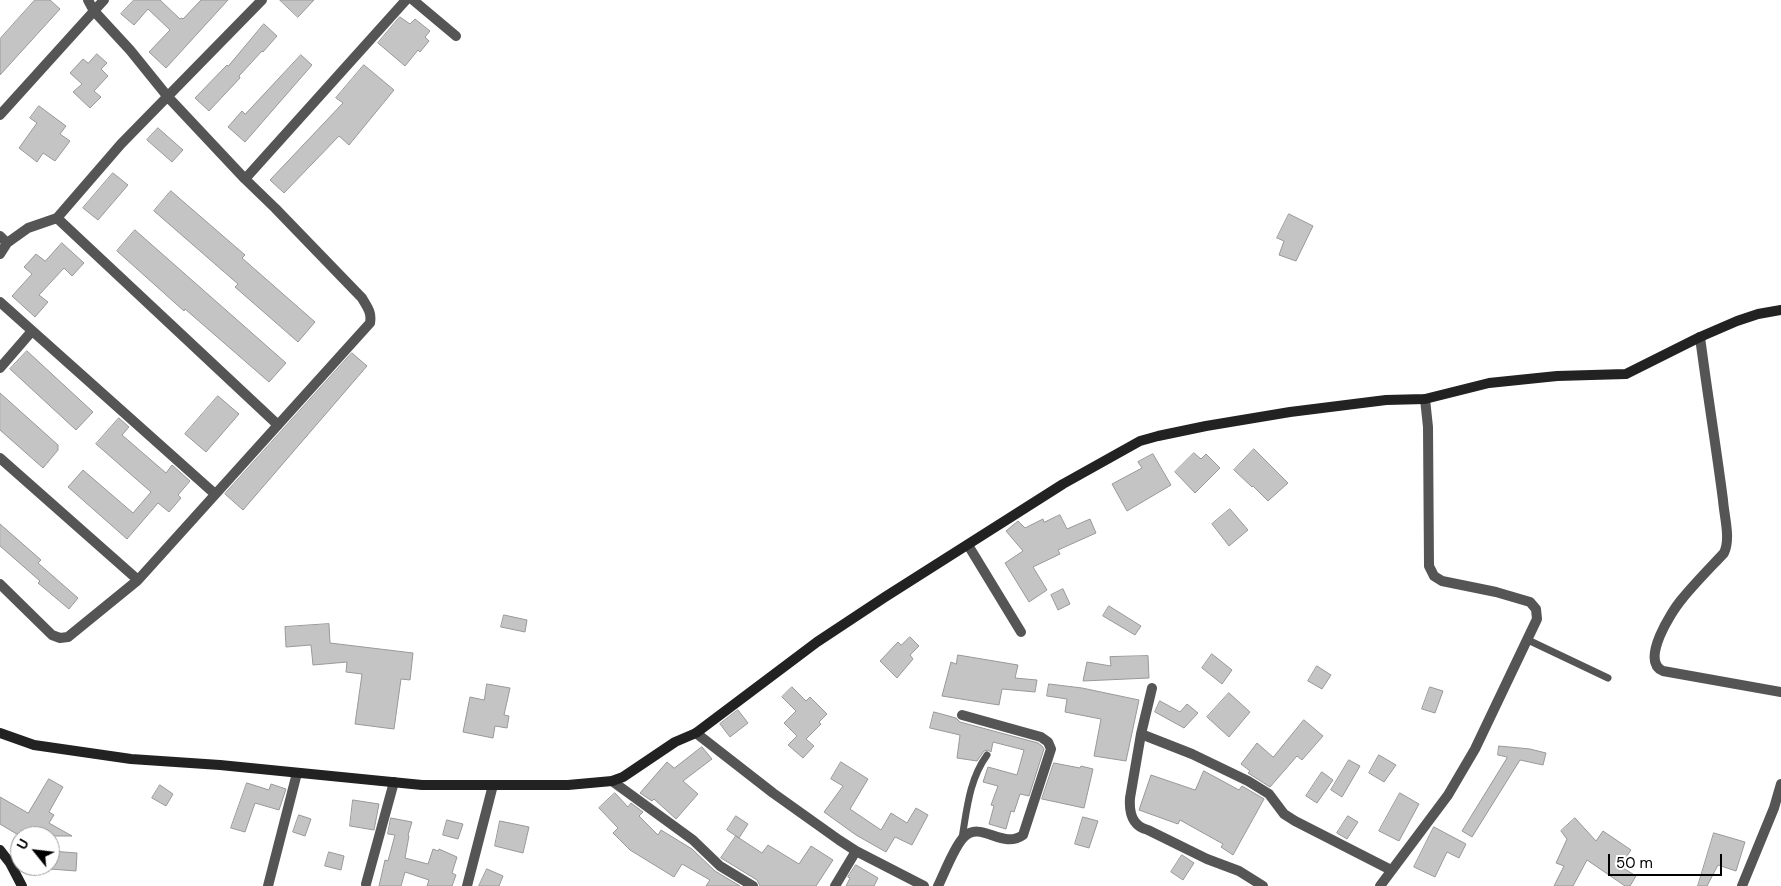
<!DOCTYPE html>
<html>
<head>
<meta charset="utf-8">
<style>
	body { margin:0 }
	#map { position:relative; width:1781px; height:886px; overflow:hidden; background:#fff; font-family:"DM Sans",sans-serif }
	canvas { display:block }
	.north { position:absolute; left:10px; top:826px; width:50px; height:50px; box-sizing:border-box; background:#fff; border:1px solid #999; border-radius:50%; rotate:299deg; font-size:14px; font-weight:700; line-height:20px; text-align:center; color:#000 }
	.north::after { content:''; display:block; margin:auto; width:18px; height:22px; background:#000; clip-path:polygon(50% 0,100% 100%,50% 72%,0 100%) }
	.scale { position:absolute; left:1608px; top:854px; width:114px; height:22px; box-sizing:border-box; border:2px solid #000; border-top:0; padding-left:6px; font-size:15px; line-height:18px; white-space:nowrap; color:#000; -webkit-text-stroke:4px #fff; paint-order:stroke }
</style>
</head>
<body>
<div id="map">
<canvas width="1781" height="886"></canvas>
<div class="north">U</div>
<div class="scale">50 m</div>
</div>
<script>
const ctx = document.querySelector('canvas').getContext('2d');
ctx.lineJoin = 'round';
function fillPath(path, color) {
  ctx.fillStyle = color;
  ctx.fill(path, 'evenodd');
}
function strokePath(path, color, width, dash) {
  ctx.strokeStyle = color;
  ctx.lineWidth = width;
  ctx.lineCap = dash ? 'butt' : 'round';
  ctx.setLineDash(dash || []);
  ctx.stroke(path);
}
const building = new Path2D(`
	M 35,0 L 50,0 L 60,9 L 0,75 L 0,39 Z
	M 134,0 L 160,0 L 180,19 L 182,18 L 183,19 L 201,0 L 228,0 L 166,68 L 149,52 L 170,30 L 148,9 L 134,25 L 121,14 Z
	M 280,0 L 314,0 L 298,17 Z
	M 400,17 L 410,24 L 415,19 L 430,31 L 425,37 L 429,41 L 420,52 L 418,50 L 405,66 L 378,43 Z
	M 264,24 L 277,36 L 263,52 L 262,51 L 239,76 L 240,78 L 209,111 L 195,98 L 227,65 L 228,66 Z
	M 97,54 L 107,63 L 101,69 L 108,76 L 94,91 L 101,97 L 90,108 L 73,92 L 82,84 L 70,73 L 83,59 L 88,63 Z
	M 301,55 L 312,65 L 245,142 L 228,127 L 242,111 L 245,114 Z
	M 364,65 L 394,90 L 349,145 L 339,136 L 284,193 L 270,180 L 343,103 L 336,98 Z
	M 39,106 L 66,126 L 60,134 L 70,141 L 55,161 L 43,153 L 37,162 L 19,148 L 37,123 L 30,118 Z
	M 158,128 L 183,150 L 172,162 L 147,140 Z
	M 113,173 L 128,185 L 98,220 L 83,208 Z
	M 171,191 L 245,255 L 242,258 L 315,322 L 298,342 L 235,287 L 238,284 L 154,211 Z
	M 1289,214 L 1313,226 L 1296,261 L 1279,255 L 1284,241 L 1277,238 Z
	M 135,230 L 286,363 L 269,382 L 185,309 L 184,311 L 117,251 Z
	M 62,243 L 84,263 L 72,276 L 64,268 L 39,295 L 48,302 L 35,317 L 12,296 L 32,274 L 24,267 L 36,254 L 45,261 Z
	M 27,351 L 93,412 L 76,430 L 10,369 Z
	M 352,353 L 367,366 L 243,510 L 225,494 Z
	M 0,393 L 58,445 L 58,450 L 43,468 L 0,430 Z
	M 218,396 L 239,414 L 206,452 L 185,434 Z
	M 119,418 L 129,427 L 122,435 L 166,473 L 172,465 L 190,481 L 178,495 L 181,498 L 169,512 L 158,503 L 127,539 L 68,487 L 83,470 L 133,513 L 151,492 L 96,444 Z
	M 1254,449 L 1288,483 L 1268,501 L 1253,486 L 1252,487 L 1234,470 Z
	M 1194,453 L 1201,459 L 1206,454 L 1220,468 L 1195,493 L 1175,472 Z
	M 1153,454 L 1171,485 L 1127,511 L 1112,484 L 1142,468 L 1138,462 Z
	M 1230,509 L 1248,530 L 1229,546 L 1212,524 Z
	M 1060,515 L 1067,529 L 1090,519 L 1096,533 L 1058,550 L 1060,554 L 1033,567 L 1047,590 L 1029,602 L 1005,563 L 1023,551 L 1006,531 L 1018,521 L 1025,528 L 1043,519 L 1044,522 Z
	M 0,524 L 41,560 L 38,563 L 78,598 L 69,609 L 38,583 L 40,581 L 0,546 Z
	M 1063,589 L 1070,604 L 1058,610 L 1051,595 Z
	M 1109,606 L 1141,626 L 1135,635 L 1103,616 Z
	M 504,615 L 527,620 L 525,632 L 501,627 Z
	M 329,624 L 330,643 L 413,653 L 410,680 L 401,679 L 394,729 L 355,724 L 362,674 L 346,672 L 347,662 L 313,665 L 311,645 L 286,647 L 285,627 Z
	M 910,637 L 919,646 L 910,655 L 913,659 L 897,678 L 880,661 L 898,642 L 901,645 Z
	M 1212,654 L 1232,670 L 1222,684 L 1202,668 Z
	M 958,655 L 1018,665 L 1015,678 L 1037,680 L 1035,692 L 1002,689 L 999,705 L 942,696 L 951,662 L 956,664 Z
	M 1148,656 L 1149,678 L 1083,681 L 1087,662 L 1111,666 L 1110,657 Z
	M 1317,666 L 1331,675 L 1322,689 L 1308,681 Z
	M 487,684 L 510,688 L 504,715 L 509,716 L 507,728 L 495,726 L 493,738 L 463,732 L 470,697 L 484,700 Z
	M 1049,684 L 1082,688 L 1139,700 L 1126,761 L 1094,756 L 1101,719 L 1065,712 L 1067,699 L 1047,696 Z
	M 792,687 L 806,701 L 810,697 L 827,714 L 819,722 L 821,724 L 806,739 L 814,746 L 803,758 L 788,745 L 797,736 L 784,723 L 796,711 L 782,697 Z
	M 1430,687 L 1443,691 L 1435,713 L 1422,709 Z
	M 1229,693 L 1250,712 L 1229,737 L 1207,717 Z
	M 1160,701 L 1180,712 L 1187,704 L 1198,713 L 1184,728 L 1155,712 Z
	M 738,710 L 748,723 L 730,737 L 720,724 Z
	M 934,712 L 956,718 L 960,722 L 1038,743 L 1042,746 L 1044,749 L 1029,796 L 1020,794 L 1014,812 L 1011,811 L 1006,829 L 989,824 L 994,806 L 991,805 L 998,786 L 983,782 L 988,767 L 1017,775 L 1024,750 L 993,742 L 991,752 L 988,750 L 984,751 L 977,761 L 957,758 L 960,735 L 930,728 Z
	M 1304,720 L 1323,736 L 1302,760 L 1297,756 L 1270,787 L 1248,773 L 1250,771 L 1241,764 L 1257,743 L 1273,757 Z
	M 1499,746 L 1530,749 L 1546,753 L 1543,765 L 1520,760 L 1472,837 L 1462,831 L 1507,758 L 1507,757 L 1498,755 Z
	M 702,747 L 712,759 L 683,781 L 698,794 L 676,819 L 654,799 L 652,801 L 640,793 L 667,762 L 674,768 Z
	M 1379,755 L 1396,765 L 1384,782 L 1369,773 Z
	M 1349,760 L 1360,766 L 1342,797 L 1331,790 Z
	M 841,762 L 868,779 L 850,809 L 881,830 L 891,813 L 907,823 L 916,808 L 928,815 L 912,845 L 895,837 L 886,852 L 856,835 L 824,812 L 843,786 L 831,779 Z
	M 1054,763 L 1080,768 L 1081,766 L 1093,769 L 1084,808 L 1042,799 Z
	M 1204,771 L 1239,790 L 1242,786 L 1264,799 L 1233,855 L 1221,847 L 1223,844 L 1180,820 L 1178,824 L 1139,810 L 1151,775 L 1195,790 Z
	M 1322,772 L 1333,780 L 1317,803 L 1306,796 Z
	M 49,779 L 63,787 L 49,812 L 54,815 L 49,823 L 72,836 L 20,836 L 0,824 L 0,797 L 28,813 Z
	M 247,783 L 269,790 L 271,784 L 286,789 L 279,810 L 255,803 L 245,832 L 231,828 Z
	M 160,785 L 173,794 L 166,806 L 152,798 Z
	M 615,793 L 628,807 L 631,803 L 643,812 L 639,816 L 658,835 L 661,830 L 692,849 L 715,871 L 740,886 L 706,886 L 710,880 L 682,864 L 674,877 L 630,850 L 613,833 L 618,828 L 599,808 Z
	M 1400,793 L 1419,804 L 1399,841 L 1379,831 Z
	M 353,800 L 379,804 L 374,830 L 350,826 Z
	M 299,815 L 311,819 L 305,836 L 293,832 Z
	M 736,816 L 748,824 L 739,838 L 727,830 Z
	M 1348,816 L 1358,822 L 1347,839 L 1337,833 Z
	M 1083,817 L 1098,821 L 1089,848 L 1075,844 Z
	M 391,818 L 412,822 L 408,835 L 409,836 L 405,858 L 428,864 L 433,849 L 438,851 L 439,849 L 457,857 L 452,873 L 456,875 L 452,886 L 427,886 L 429,880 L 405,872 L 401,886 L 379,886 L 385,860 L 388,861 L 395,835 L 388,834 Z
	M 1575,818 L 1596,841 L 1603,831 L 1631,850 L 1620,866 L 1636,876 L 1630,886 L 1625,886 L 1587,860 L 1573,886 L 1554,886 L 1564,866 L 1556,863 L 1567,839 L 1561,831 Z
	M 447,820 L 463,824 L 458,839 L 443,835 Z
	M 500,821 L 529,827 L 523,853 L 495,846 Z
	M 1434,827 L 1466,844 L 1459,858 L 1447,852 L 1435,877 L 1414,867 Z
	M 1714,833 L 1745,842 L 1736,871 L 1718,865 L 1707,886 L 1698,886 Z
	M 736,836 L 762,853 L 768,845 L 799,864 L 811,846 L 833,860 L 816,886 L 760,886 L 757,880 L 721,858 Z
	M 51,851 L 77,853 L 76,871 L 50,869 Z
	M 329,852 L 344,856 L 341,870 L 325,866 Z
	M 1182,855 L 1194,863 L 1183,880 L 1171,872 Z
	M 856,865 L 878,878 L 874,886 L 846,886 L 850,878 L 848,877 Z
	M 487,869 L 503,876 L 499,886 L 479,886 Z`);
fillPath(building, '#c4c4c4');
strokePath(building, '#999', 1);
strokePath(new Path2D(`
	M 1528,640 L 1608,678
	M 962,838 C 967,809 969,780 987,755`), '#555', 7);
strokePath(new Path2D(`
	M 88,0 L 94,11 L 104,0
	M 413,0 L 456,36
	M 0,115 L 94,11 L 130,50 L 168,97 L 245,179 L 275,208 L 362,298 C 367,307 372,312 370,323 L 138,580 L 68,637 L 60,638 L 52,635 L 0,584
	M 245,179 L 406,0
	M 57,218 L 121,144 L 262,0
	M 0,236 L 7,243 L 0,254
	M 7,243 L 28,228 L 57,218 L 278,425
	M 0,302 L 215,494
	M 1700,337 C 1707,391 1716,446 1723,500 C 1724,516 1731,538 1724,553 C 1710,568 1695,583 1682,599 C 1671,612 1640,661 1663,671 L 1781,692
	M 0,368 L 32,331
	M 0,458 L 138,580
	M 968,545 L 1021,632
	M 1152,688 L 1141,734 L 1130,798 C 1129,813 1132,826 1148,830 L 1207,859 L 1239,871 L 1263,886
	M 696,733 L 773,793 L 839,840 L 856,851 L 924,886
	M 1141,734 L 1192,754 L 1248,781 L 1269,794 L 1284,814 L 1295,821 L 1391,870
	M 612,781 L 693,840 L 720,866 L 753,886
	M 366,884 L 394,782
	M 268,886 L 297,773
	M 467,886 L 493,785
	M 835,886 L 856,851
	M 938,886 C 944,874 955,845 964,837 C 981,820 1002,850 1023,835 L 1051,749 L 1048,742 L 1041,737 L 962,715
	M 1380,886 L 1448,795 L 1475,749 L 1537,619 L 1536,609 L 1530,602 L 1496,592 L 1442,581 L 1434,576 L 1429,566 L 1428,427 L 1425,399
	M 1742,886 L 1774,808 L 1781,784`), '#555', 10);
strokePath(new Path2D(`
	M 0,733 L 34,745 L 131,759 L 220,765 L 422,785 L 568,785 L 612,781 L 623,777 L 675,742 L 696,733 L 817,642 L 885,597 L 1063,484 L 1140,441 L 1158,436 L 1206,426 L 1290,412 L 1386,400 L 1425,399 L 1489,383 L 1557,376 L 1626,374 L 1700,337 L 1737,321 L 1758,314 L 1781,310
	M 0,850 L 10,863 L 22,886`), '#222', 10);
</script>
</body>
</html>
